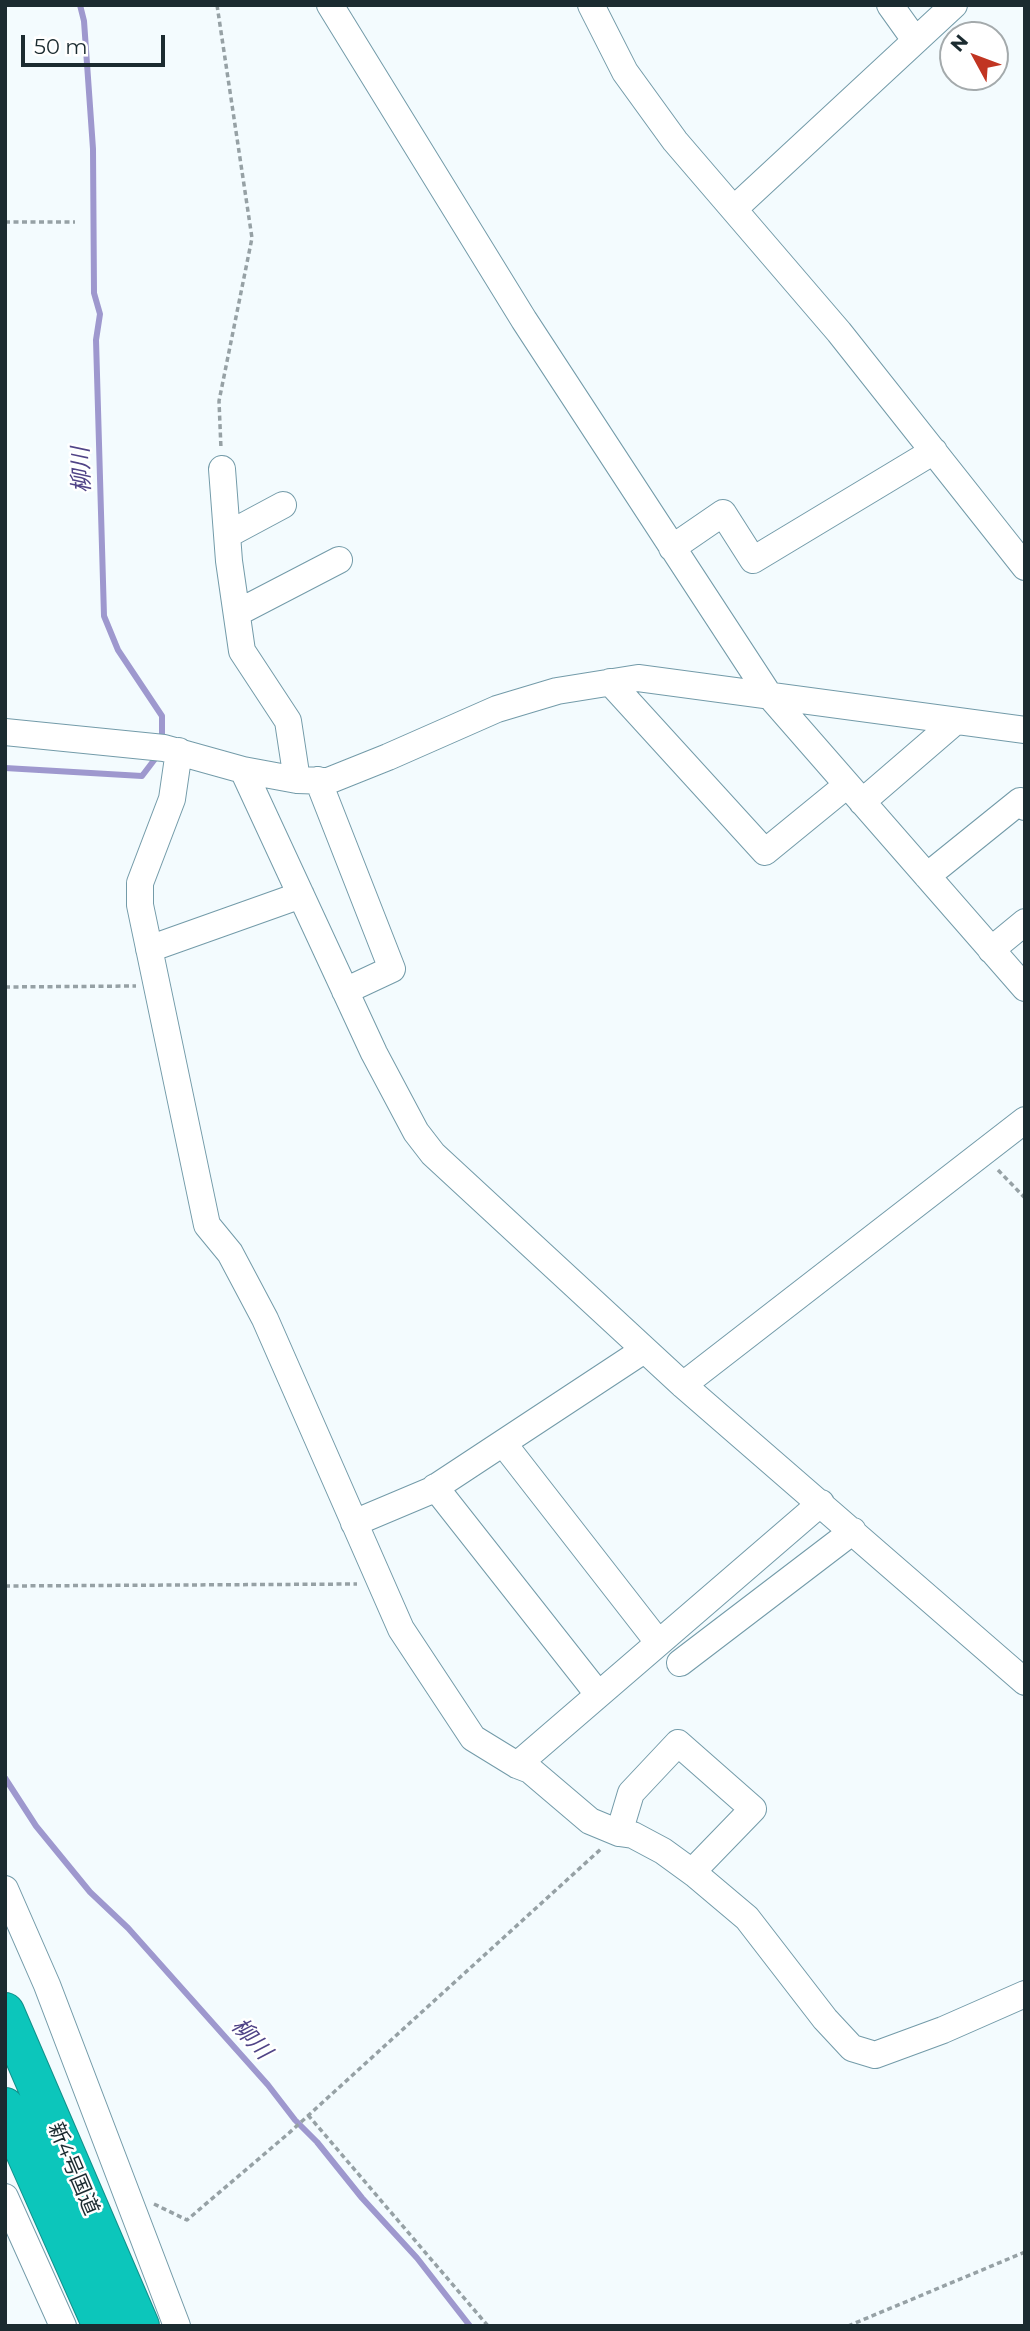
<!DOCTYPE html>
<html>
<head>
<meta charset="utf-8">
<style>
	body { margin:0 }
	#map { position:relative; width:1030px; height:2331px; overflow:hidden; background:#f3fbfe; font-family:Montserrat,sans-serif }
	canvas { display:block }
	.frame { position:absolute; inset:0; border:7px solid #1b2b30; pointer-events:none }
	.north { position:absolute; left:939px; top:21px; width:70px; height:70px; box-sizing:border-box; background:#fff; border:2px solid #a4aaac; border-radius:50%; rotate:311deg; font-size:19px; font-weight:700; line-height:28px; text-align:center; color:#1b2b30 }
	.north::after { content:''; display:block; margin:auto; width:24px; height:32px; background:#c13522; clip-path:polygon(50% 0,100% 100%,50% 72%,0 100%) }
	.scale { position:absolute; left:21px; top:35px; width:144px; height:32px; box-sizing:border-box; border:4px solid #1b2b30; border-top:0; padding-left:9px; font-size:21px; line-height:24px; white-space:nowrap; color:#1b2b30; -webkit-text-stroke:5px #fff; paint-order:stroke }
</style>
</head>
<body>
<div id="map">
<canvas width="1030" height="2331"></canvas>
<div class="frame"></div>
<div class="north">N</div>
<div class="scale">50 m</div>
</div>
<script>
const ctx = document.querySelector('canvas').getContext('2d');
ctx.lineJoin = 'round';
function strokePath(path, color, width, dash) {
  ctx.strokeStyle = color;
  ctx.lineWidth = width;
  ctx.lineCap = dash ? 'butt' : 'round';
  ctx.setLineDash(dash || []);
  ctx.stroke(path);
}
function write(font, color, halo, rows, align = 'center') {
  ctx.font = font + ' Montserrat,"Noto Sans JP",sans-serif';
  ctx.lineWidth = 5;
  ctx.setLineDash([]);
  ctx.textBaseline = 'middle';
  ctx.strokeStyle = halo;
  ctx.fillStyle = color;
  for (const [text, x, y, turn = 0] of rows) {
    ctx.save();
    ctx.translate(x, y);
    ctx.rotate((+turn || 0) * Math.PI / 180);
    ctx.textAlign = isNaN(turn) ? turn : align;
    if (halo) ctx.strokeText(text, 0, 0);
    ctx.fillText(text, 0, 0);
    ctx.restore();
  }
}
strokePath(new Path2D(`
	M 80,5 L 84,21 L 93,149 L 94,293 L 100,314 L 96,340 L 104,616 L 118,650 L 162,716 L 162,742
	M 5,768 L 142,776 L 158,755
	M 5,1778 L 36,1826 L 90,1892 L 128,1928 L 268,2085 L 295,2120 L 317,2142 L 362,2198 L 417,2258 L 470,2326`), '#9e98ce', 6);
const minor = new Path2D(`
	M 330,5 L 524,320 L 769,695 L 1025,988
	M 591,5 L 625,72 L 675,141 L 839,332 L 1025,567
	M 890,5 L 915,40
	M 734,209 L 954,5
	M 222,469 L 229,561 L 242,651 L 288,721 L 297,780
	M 227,535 L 283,505
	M 672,548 L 723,513 L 753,560 L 934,451
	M 237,613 L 339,560
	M 610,682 L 765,852 L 847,785
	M 5,732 L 164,748 L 243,770 L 297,780 L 328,781 L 388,757 L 497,709 L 557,691 L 638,678 L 1025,730
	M 179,751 L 172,799 L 140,883 L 140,905 L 207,1225 L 230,1253 L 265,1319 L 401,1629 L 473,1738 L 517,1765 L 530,1770 L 590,1821 L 619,1833 L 633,1835 L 663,1851 L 696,1875 L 747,1918 L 825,2019 L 852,2048 L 875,2055 L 943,2030 L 1025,1994
	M 243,770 L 374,1053 L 416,1132 L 433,1154 L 683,1385 L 1025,1682
	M 318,780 L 392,969 L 345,991
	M 862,802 L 956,721
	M 927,876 L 1020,801 L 1025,807
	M 149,949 L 301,895
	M 991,950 L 1025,922
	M 683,1385 L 1025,1120
	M 503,1443 L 658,1642
	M 435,1487 L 598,1694
	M 354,1523 L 430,1491 L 644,1350
	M 680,1663 L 853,1531
	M 517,1765 L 821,1503
	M 619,1833 L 631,1793 L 678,1743 L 753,1809 L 692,1872
	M 5,1889 L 47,1985 L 177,2326
	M 5,2197 L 63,2326`);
const highway = new Path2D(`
	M 5,2012 L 140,2326
	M 5,2107 L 102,2326`);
strokePath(minor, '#739ba9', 28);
strokePath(highway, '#11908a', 40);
strokePath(new Path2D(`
	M 217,5 L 252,238 L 219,401 L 221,449
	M 5,222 L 75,222
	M 5,987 L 136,986
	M 998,1170 L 1025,1198
	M 5,1586 L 357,1584
	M 308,2115 L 488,2326
	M 154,2204 L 187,2220 L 289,2133 L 602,1848
	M 848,2326 L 1025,2252`), '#96a1a5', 3.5, [5, 3.5]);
strokePath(minor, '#fff', 26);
strokePath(highway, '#0cc6bb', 38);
write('21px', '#1b2b30', '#fff', [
	["新4号国道",73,2169,67]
]);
write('italic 23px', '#504487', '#fff', [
	["柳川",82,470,-92],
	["柳川",251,2039,48]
]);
</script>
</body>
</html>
